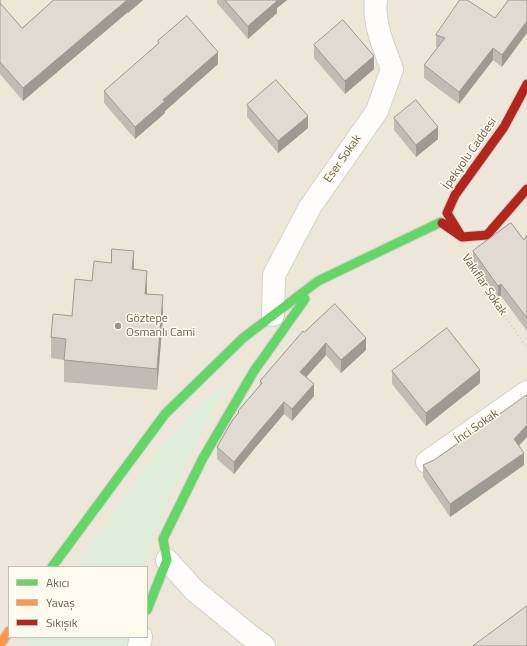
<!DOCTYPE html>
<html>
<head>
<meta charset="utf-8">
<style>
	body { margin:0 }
	#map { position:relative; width:527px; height:646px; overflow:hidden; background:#f6f4ec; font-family:"Titillium Web",sans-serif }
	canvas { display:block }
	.legend { position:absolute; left:8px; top:566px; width:140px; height:72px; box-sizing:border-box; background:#fdfbee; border:1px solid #c5beae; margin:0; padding:5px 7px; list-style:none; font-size:12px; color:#72634e }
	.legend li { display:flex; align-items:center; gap:8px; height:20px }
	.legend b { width:20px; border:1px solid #c5beae }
</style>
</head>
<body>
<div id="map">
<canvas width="527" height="646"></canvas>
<ul class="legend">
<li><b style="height:5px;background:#63d668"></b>Akıcı</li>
<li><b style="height:5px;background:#ff974d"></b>Yavaş</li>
<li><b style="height:5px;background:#b3261e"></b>Sıkışık</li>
</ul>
</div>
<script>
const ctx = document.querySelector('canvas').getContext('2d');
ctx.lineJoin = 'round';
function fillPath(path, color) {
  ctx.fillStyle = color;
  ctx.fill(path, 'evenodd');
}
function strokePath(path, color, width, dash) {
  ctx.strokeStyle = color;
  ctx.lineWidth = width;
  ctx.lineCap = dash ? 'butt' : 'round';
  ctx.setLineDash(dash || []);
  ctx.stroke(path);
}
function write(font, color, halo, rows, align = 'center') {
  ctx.font = font + ' "Titillium Web",sans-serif';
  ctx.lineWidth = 3;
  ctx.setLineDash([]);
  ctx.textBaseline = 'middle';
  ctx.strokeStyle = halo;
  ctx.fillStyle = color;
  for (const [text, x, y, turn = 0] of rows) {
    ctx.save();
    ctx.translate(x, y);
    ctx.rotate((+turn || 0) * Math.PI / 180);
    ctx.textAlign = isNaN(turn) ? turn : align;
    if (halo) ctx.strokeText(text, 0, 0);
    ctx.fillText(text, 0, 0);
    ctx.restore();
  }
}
fillPath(new Path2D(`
	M 0,0 L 527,0 L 527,646 L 0,646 ZM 9,567 L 147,567 L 147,637 L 9,637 Z`), '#ede7d9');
fillPath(new Path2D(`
	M 228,382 L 186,462 L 149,548 L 146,567 L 75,567 L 162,445 L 203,402 Z
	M 30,637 L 131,637 L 129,646 L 26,646 Z`), '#dfedd8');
const street = new Path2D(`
	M 273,315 L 274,275 L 310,207 L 377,111 L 392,69 C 384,47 373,24 376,0
	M 427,462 L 527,392
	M 167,560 L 194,590 L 249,635 L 264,646
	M 139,646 L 141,637`);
const fast = new Path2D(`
	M 52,567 L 165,414 L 243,338 L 318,281 L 441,222 L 442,223
	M 147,610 L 167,560 L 163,539 L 203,458 L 254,371 L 305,299`);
const slow = new Path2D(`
	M 0,645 L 9,631`);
const jam = new Path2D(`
	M 442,223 L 462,237 L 487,235 L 527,189
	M 460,234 L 447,213 L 455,195 L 504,127 L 527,84`);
strokePath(street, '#d4d0c9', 24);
strokePath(fast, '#d3cfc8', 11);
strokePath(slow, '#d3cfc8', 11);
strokePath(jam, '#d3cfc8', 11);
strokePath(new Path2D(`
	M 466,259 L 527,348`), '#d7d3cc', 2.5, [1, 3]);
strokePath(street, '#fefdfc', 22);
strokePath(fast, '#63d668', 9);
strokePath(slow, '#ff974d', 9);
strokePath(jam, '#b3261e', 9);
fillPath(new Path2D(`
	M 0,0 L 1,0 L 1,4 L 22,28 L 54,0 L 143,0 L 128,13 L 128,12 L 23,101 L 0,74 Z
	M 217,0 L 287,0 L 277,8 L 277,13 L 248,39 L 217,3 Z
	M 507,2 L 502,67 L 493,60 L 459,104 L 424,78 L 424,65 L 437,48 L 436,47 L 436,35 L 495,18 Z
	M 158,41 L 218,64 L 165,111 L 165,113 L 135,139 L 104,103 L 104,91 L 158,44 Z
	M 314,45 L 374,69 L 345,94 L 314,58 Z
	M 247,105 L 308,128 L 278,153 L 247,117 Z
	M 394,118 L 438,139 L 416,157 L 394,130 Z
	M 527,235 L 527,331 L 501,296 L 498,298 L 473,263 L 473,251 L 524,240 Z
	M 134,269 L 147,294 L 163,317 L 157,390 L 64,382 L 64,360 L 51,358 L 51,337 L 72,316 L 92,281 Z
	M 304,332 L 366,350 L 341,373 L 326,355 L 306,377 L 314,396 L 292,421 L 284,414 L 255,448 L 234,474 L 217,459 L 217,447 L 238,414 L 238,411 L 260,386 L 260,381 Z
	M 392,371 L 480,383 L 426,426 L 392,384 Z
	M 519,446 L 524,465 L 450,517 L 423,477 L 423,465 L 434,460 Z`), '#c1bbb5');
fillPath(new Path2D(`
	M 127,0 L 128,0 L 128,12 L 23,101 L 23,88 Z
	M 128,0 L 143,0 L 128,13 Z
	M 274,0 L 287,0 L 277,8 L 277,13 L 248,39 L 248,26 Z
	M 527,21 L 527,33 L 502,67 L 502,55 Z
	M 493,48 L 493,60 L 459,104 L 459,92 Z
	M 218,52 L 218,64 L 165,111 L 165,113 L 135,139 L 135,127 L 163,100 Z
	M 374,56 L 374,69 L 345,94 L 345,81 Z
	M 308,116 L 308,128 L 278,153 L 278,141 Z
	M 438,127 L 438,139 L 416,157 L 416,145 Z
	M 134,251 L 134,272 L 132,269 Z
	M 147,271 L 147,292 L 145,315 L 145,294 Z
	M 501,284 L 501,296 L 498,298 L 498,286 Z
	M 163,295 L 163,317 L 157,390 L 157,369 Z
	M 366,338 L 366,350 L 341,373 L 341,360 Z
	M 326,343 L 326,355 L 300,384 L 300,372 Z
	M 480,370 L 480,383 L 426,426 L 426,413 Z
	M 314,384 L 314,396 L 292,421 L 292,409 Z
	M 284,402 L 284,414 L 255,448 L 234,474 L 234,462 L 255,436 Z
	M 527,425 L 527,437 L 514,451 L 514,439 Z
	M 524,453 L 524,465 L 450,517 L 450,504 Z`), '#9d9993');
const building = new Path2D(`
	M 54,0 L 127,0 L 23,88 L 0,62 L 0,3 L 22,28 Z
	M 225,0 L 276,0 L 277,1 L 248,26 Z
	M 460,0 L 467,0 L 495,18 L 507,2 L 508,0 L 527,0 L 527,21 L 502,55 L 493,48 L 459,92 L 424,65 L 445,38 L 436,35 Z
	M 187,16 L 218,52 L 163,100 L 165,101 L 135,127 L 104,91 L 159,43 L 158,41 Z
	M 343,20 L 374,56 L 345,81 L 314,45 Z
	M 276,80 L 308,116 L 278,141 L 247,105 Z
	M 416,100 L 438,127 L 416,145 L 394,118 Z
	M 511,223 L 524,240 L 527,235 L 527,318 L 501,284 L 498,286 L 473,251 Z
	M 112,249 L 134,251 L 132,269 L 147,271 L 145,294 L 163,295 L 157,369 L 64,360 L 66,339 L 51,337 L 53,314 L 72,316 L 75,279 L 92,281 L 94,261 L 111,263 Z
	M 335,304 L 366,338 L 341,360 L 326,343 L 300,372 L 314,384 L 292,409 L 284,402 L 255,436 L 234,462 L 217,447 L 232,421 L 239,412 L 238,411 L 262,383 L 260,381 L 303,331 L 304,332 Z
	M 447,328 L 480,370 L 426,413 L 392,371 Z
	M 527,395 L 527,425 L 514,439 L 524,453 L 450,504 L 423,465 L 434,460 Z
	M 527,606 L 527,646 L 473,646 Z`);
fillPath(building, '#e0dad2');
strokePath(building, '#9d9993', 1);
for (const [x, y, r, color] of [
	[118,326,4,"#a09685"]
]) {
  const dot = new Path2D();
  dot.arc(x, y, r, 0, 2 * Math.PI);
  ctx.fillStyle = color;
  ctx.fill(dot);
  strokePath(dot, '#fdfbee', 1.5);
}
write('12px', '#72634e', '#fdfbee', [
	["İpekyolu Caddesi",470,154,-55],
	["Eser Sokak",343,159,-55],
	["Vakıflar Sokak",484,285,56],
	["İnci Sokak",477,427,-35]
]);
write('12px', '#72634e', '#fdfbee', [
	["Göztepe",126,319],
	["Osmanlı Cami",126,333]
], 'left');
</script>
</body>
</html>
